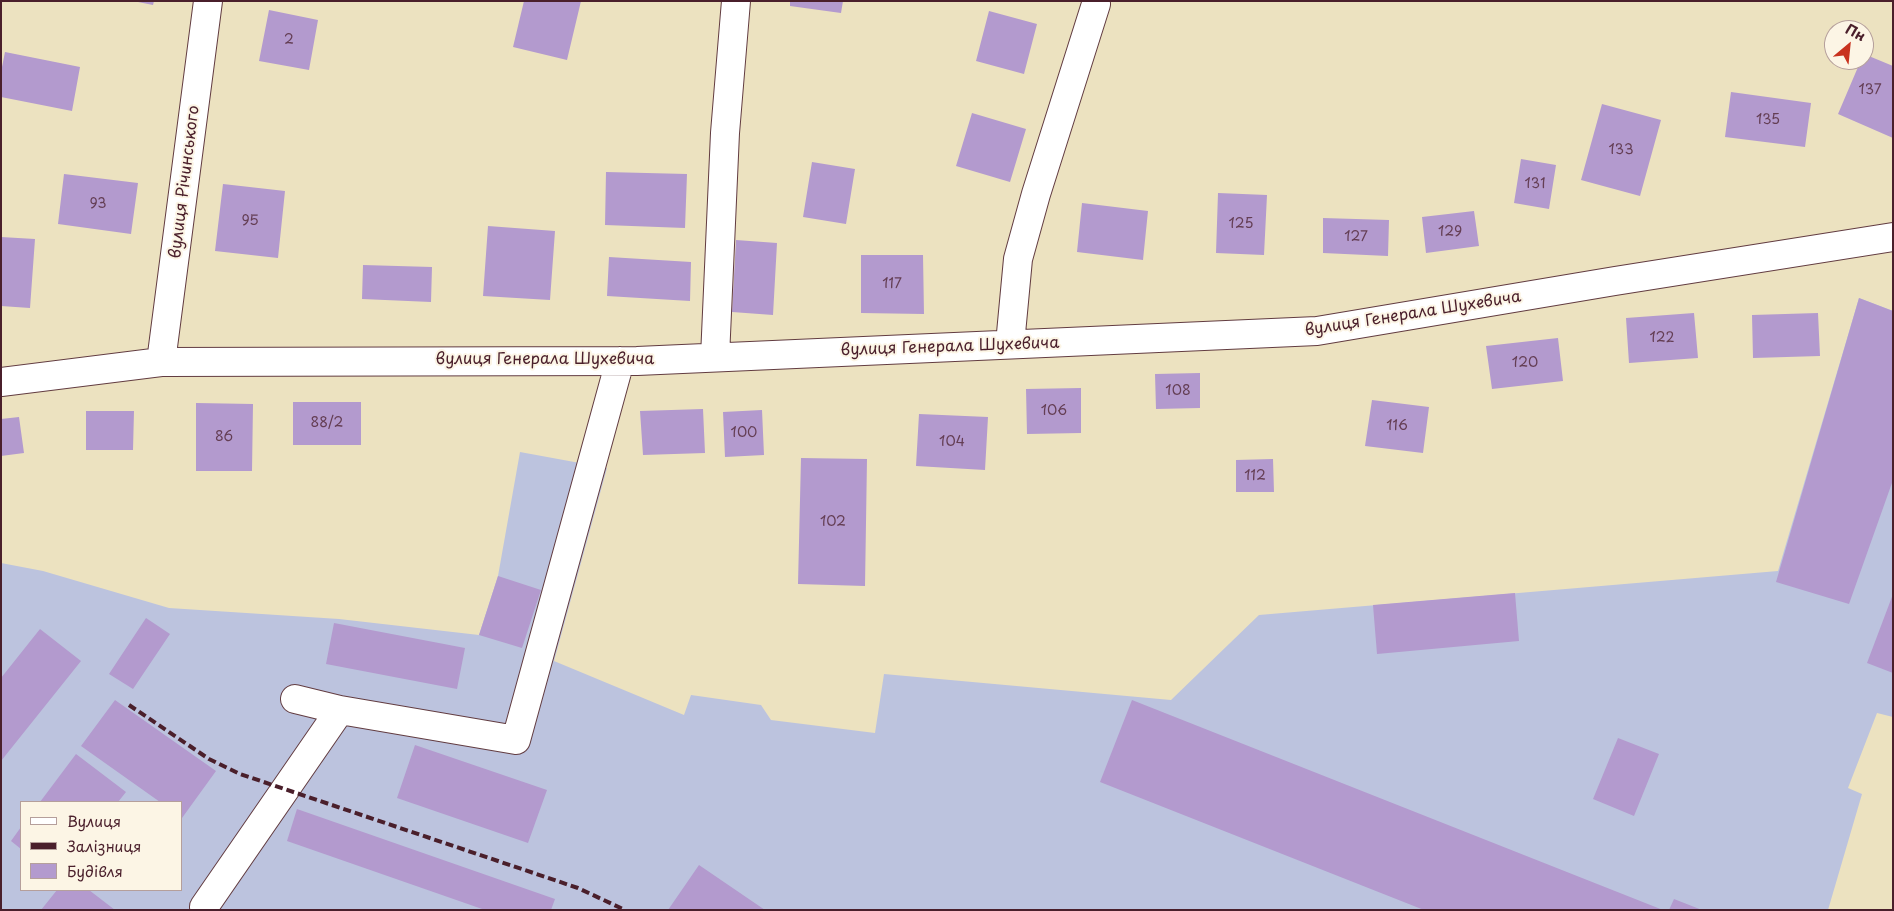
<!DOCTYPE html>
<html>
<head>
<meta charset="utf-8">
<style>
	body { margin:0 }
	#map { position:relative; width:1894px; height:911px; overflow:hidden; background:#ece2c0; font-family:"Playpen Sans",sans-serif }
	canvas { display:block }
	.frame { position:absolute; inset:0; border:2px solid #4a1f2b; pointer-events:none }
	.legend { position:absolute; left:20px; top:801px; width:162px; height:90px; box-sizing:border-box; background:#fcf5e5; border:1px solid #b59f9b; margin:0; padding:6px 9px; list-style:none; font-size:15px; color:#4a1f2b }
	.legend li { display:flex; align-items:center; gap:10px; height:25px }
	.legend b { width:25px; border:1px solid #b59f9b }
	.north { position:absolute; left:1824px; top:20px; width:50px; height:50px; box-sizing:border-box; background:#fcf5e5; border:1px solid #b59f9b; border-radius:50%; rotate:28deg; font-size:14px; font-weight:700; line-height:20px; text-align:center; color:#4a1f2b }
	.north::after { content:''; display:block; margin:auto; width:18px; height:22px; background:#c8321e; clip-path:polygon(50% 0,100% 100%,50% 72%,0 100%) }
</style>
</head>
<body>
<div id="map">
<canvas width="1894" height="911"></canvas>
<div class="frame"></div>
<ul class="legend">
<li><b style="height:6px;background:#fff"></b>Вулиця</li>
<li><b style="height:6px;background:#4a1f2b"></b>Залізниця</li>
<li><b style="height:14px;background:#b39ace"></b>Будівля</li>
</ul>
<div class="north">Пн</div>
</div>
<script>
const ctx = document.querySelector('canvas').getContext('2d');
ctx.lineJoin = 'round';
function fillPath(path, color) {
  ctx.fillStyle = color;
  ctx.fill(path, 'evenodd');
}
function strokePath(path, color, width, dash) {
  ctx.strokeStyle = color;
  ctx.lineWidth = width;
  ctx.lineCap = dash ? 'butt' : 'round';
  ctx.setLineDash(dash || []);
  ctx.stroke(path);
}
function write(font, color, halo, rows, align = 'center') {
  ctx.font = font + ' "Playpen Sans",sans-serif';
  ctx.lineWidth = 4;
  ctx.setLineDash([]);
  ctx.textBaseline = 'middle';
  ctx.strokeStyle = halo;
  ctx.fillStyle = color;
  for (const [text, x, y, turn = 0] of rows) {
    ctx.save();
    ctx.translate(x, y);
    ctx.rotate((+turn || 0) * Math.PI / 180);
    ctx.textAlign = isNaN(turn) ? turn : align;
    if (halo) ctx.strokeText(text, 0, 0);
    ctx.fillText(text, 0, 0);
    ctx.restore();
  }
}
fillPath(new Path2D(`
	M 1859,298 L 1893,311 L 1893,717 L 1877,713 L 1848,788 L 1862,794 L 1828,910 L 1,910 L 1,563 L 43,571 L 169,608 L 339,619 L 479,635 L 498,576 L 520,452 L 607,468 L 554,661 L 684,715 L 691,695 L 761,705 L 771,720 L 875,733 L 884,674 L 1171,700 L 1259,615 L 1778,571 ZM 21,802 L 181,802 L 181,890 L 21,890 Z`), '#bcc3de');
fillPath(new Path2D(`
	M 133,1 L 154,1 L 153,5 Z
	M 524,1 L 581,1 L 567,60 L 513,47 Z
	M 790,1 L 843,1 L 841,13 L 790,6 Z
	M 269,10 L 318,20 L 309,70 L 259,61 Z
	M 989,11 L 1037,24 L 1024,74 L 976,61 Z
	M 5,52 L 80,67 L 72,111 L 1,97 L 1,72 Z
	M 1864,54 L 1893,66 L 1893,138 L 1838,114 L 1861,60 L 1864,60 Z
	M 1731,92 L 1811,103 L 1805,147 L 1725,137 Z
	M 1602,104 L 1661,120 L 1640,196 L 1581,180 Z
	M 972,113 L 1026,129 L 1010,182 L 956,166 Z
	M 1521,159 L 1556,165 L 1549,209 L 1514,203 Z
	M 812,162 L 855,169 L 846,224 L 803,217 Z
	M 606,172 L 687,174 L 685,228 L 605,225 Z
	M 64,174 L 138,183 L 131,234 L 58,224 Z
	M 223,184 L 285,191 L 278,258 L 215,251 Z
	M 1218,193 L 1267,195 L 1264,255 L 1216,253 Z
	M 1082,203 L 1148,211 L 1143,260 L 1077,252 Z
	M 1474,211 L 1479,246 L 1426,253 L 1422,217 Z
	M 1323,218 L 1389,220 L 1388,256 L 1323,253 Z
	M 488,226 L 555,231 L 550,300 L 483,296 Z
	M 1,237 L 35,239 L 30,308 L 1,306 Z
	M 736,240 L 777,243 L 773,315 L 732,312 Z
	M 861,255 L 923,255 L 924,314 L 861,313 Z
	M 609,257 L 691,262 L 690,301 L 607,296 Z
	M 363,265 L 432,267 L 431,302 L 362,299 Z
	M 1859,298 L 1893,311 L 1893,480 L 1849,604 L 1776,582 Z
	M 1694,313 L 1698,358 L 1629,363 L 1626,318 Z
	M 1818,313 L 1820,356 L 1753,358 L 1752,315 Z
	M 1558,338 L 1563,381 L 1492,389 L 1486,346 Z
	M 1200,373 L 1200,408 L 1156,409 L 1155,374 Z
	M 1081,388 L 1081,433 L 1027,434 L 1026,389 Z
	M 1372,400 L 1429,407 L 1423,453 L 1365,446 Z
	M 293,402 L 361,402 L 361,445 L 293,445 Z
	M 196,403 L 253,404 L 252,471 L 196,471 Z
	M 703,409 L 705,453 L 643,455 L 640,411 Z
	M 762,410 L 764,455 L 725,457 L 723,412 Z
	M 86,411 L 134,411 L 133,450 L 86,450 Z
	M 919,414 L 988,417 L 985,470 L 916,466 Z
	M 19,417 L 24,453 L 1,456 L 1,419 Z
	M 801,458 L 867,459 L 865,586 L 798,584 Z
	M 1273,459 L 1274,492 L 1236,492 L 1236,460 Z
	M 498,576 L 541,590 L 522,648 L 479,635 Z
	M 1515,593 L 1519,641 L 1377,654 L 1373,605 Z
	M 1893,594 L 1893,673 L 1867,663 Z
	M 146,618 L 170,634 L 133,689 L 109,674 Z
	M 334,623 L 465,648 L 457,689 L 326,664 Z
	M 40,629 L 81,661 L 1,761 L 1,678 Z
	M 115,700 L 216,771 L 182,818 L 181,802 L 160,802 L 81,746 Z
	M 1132,700 L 1663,910 L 1424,910 L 1100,782 Z
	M 1618,738 L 1659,754 L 1634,816 L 1593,799 Z
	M 415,745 L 547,790 L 528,843 L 397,798 Z
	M 76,754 L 126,792 L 118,802 L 40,802 Z
	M 297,809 L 555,899 L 551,910 L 485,910 L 287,841 Z
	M 21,827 L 21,849 L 11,841 Z
	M 699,865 L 765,910 L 668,910 Z
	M 57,890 L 89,890 L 115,910 L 41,910 Z
	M 1674,899 L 1702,910 L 1669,910 Z`), '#b39ace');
const minor = new Path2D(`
	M 1010,344 L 1018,259 L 1036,194 L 1096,4
	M 715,357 L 725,133 L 736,1
	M 161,362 L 208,1
	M 1,382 L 161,362 L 637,361 L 1317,331 L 1615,281 L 1893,237
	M 295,699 L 340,710
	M 204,907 L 340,710 L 516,740 L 620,361`);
strokePath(minor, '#623c41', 30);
strokePath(minor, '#fff', 28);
strokePath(new Path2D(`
	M 129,705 L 209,759 L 240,774 L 578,888 L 625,910`), '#4a1f2b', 4, [8, 4]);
write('14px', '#643e54', null, [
	["2",289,40],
	["137",1870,90],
	["135",1768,120],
	["133",1621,150],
	["131",1535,184],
	["93",98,204],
	["95",250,221],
	["125",1241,224],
	["129",1450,232],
	["127",1356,237],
	["117",892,284],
	["122",1662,338],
	["120",1525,363],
	["108",1178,391],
	["106",1054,411],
	["88/2",327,423],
	["116",1397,426],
	["100",744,433],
	["86",224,437],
	["104",952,442],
	["112",1255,476],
	["102",833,522]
]);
write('16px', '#4a1f2b', '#fcf5e5', [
	["вулиця Річинського",185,182,-83],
	["вулиця Генерала Шухевича",1413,314,-9],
	["вулиця Генерала Шухевича",950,347,-2],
	["вулиця Генерала Шухевича",545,360]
]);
</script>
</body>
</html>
